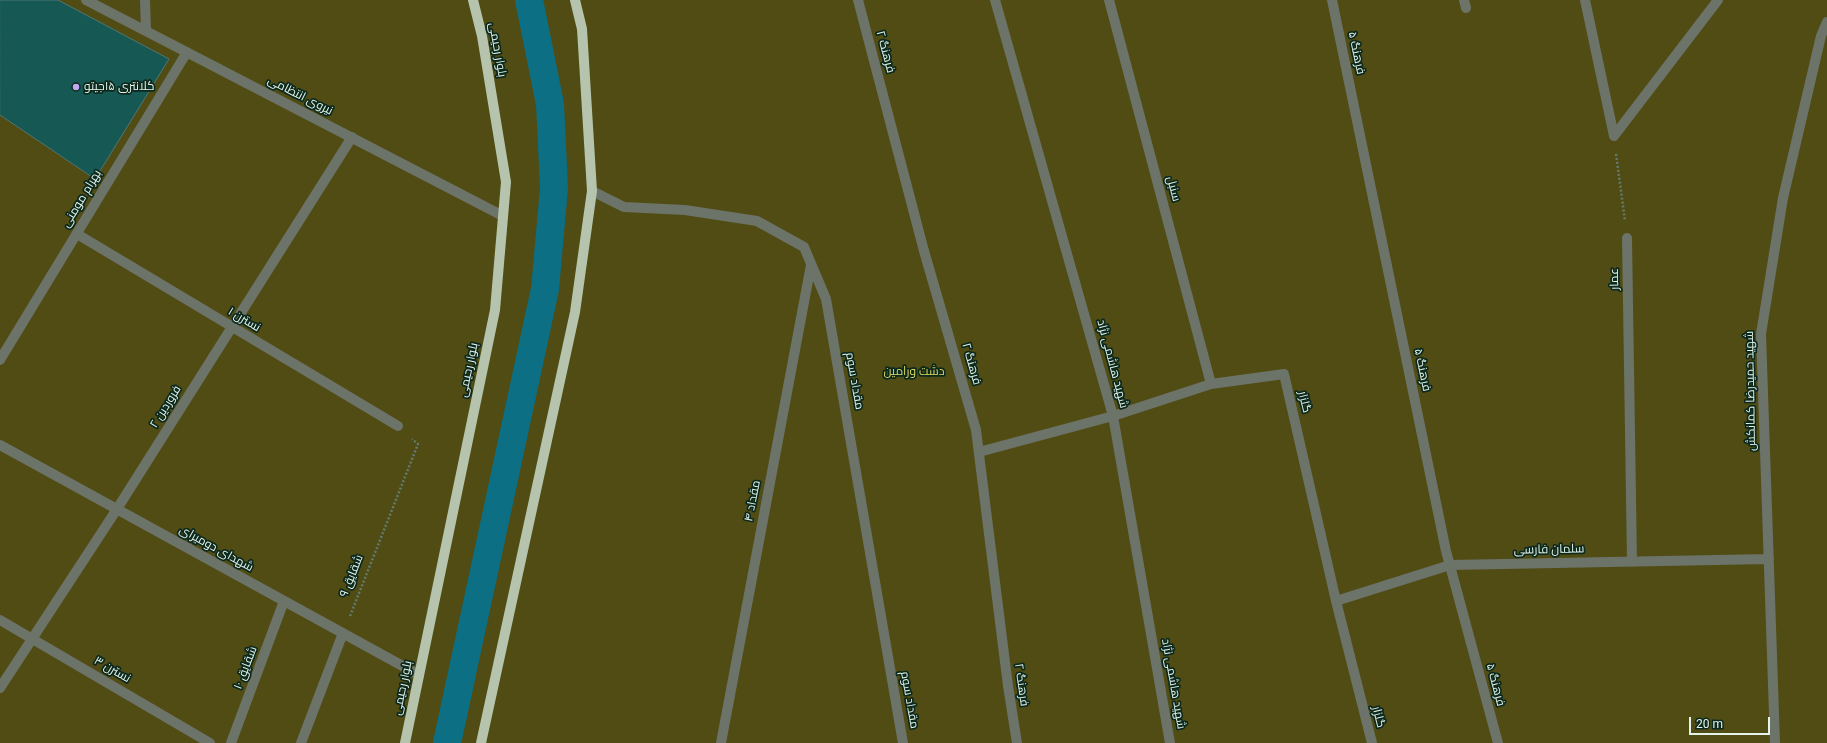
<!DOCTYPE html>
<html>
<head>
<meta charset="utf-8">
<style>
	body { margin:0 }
	#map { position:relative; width:1827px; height:743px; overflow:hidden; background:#0d291d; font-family:Roboto,sans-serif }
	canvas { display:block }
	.scale { position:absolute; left:1689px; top:717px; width:81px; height:18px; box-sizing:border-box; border:2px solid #e4f4eb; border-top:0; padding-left:5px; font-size:12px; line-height:14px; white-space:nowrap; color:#e4f4eb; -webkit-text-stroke:3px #0d291d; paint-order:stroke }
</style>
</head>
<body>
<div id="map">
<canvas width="1827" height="743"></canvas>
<div class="scale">20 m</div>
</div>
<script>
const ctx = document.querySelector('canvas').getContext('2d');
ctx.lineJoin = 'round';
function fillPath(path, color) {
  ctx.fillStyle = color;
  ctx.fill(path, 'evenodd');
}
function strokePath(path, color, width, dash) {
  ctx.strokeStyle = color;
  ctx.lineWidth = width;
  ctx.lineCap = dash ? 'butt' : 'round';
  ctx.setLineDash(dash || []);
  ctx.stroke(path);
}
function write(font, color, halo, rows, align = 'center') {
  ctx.font = font + ' Roboto,Cairo,sans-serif';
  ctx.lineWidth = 3.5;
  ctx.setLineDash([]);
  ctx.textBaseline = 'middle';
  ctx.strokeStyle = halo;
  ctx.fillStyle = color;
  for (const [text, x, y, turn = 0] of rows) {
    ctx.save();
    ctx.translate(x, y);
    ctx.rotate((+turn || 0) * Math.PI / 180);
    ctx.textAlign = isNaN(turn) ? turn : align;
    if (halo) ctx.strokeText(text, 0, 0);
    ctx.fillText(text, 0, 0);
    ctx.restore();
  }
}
fillPath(new Path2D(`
	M 0,0 L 1827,0 L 1827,743 L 0,743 Z`), '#504c14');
strokePath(new Path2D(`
	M 447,743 L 545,289 L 554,188 L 550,104 L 529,0`), '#0c6f84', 28);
const building = new Path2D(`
	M 0,0 L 58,0 L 169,59 L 95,179 L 0,115 Z`);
fillPath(building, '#155854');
strokePath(building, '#517672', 1);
strokePath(new Path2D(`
	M 1616,154 L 1625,221
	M 350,616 L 418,444 L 412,439`), '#627a6f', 2.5, [2, 2]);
strokePath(new Path2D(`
	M 86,0 L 503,216
	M 145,0 L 146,31
	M 858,0 L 924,251 L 976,430 L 1008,686 L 1017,743
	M 995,0 L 1113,416 L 1170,743
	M 1109,0 L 1211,384
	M 1332,0 L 1446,551 L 1498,743
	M 1464,0 L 1466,8
	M 1585,0 L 1614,136
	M 1614,136 L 1718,0
	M 592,191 L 624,207 L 685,210 L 757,221 L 804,247 L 826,299 L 903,743
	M 77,234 L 398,426
	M 1627,238 L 1632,562
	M 0,360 L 187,52
	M 0,445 L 419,675
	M 979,452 L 1113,416 L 1211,384 L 1284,374 L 1336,601 L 1372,743
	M 1336,601 L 1450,565 L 1769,559
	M 0,620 L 210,743
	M 0,688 L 117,509 L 352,137
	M 231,743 L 284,601
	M 301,743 L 343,633
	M 721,743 L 811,265
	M 1775,743 L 1761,334 L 1783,198 L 1821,36 L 1827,22`), '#6c7368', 10);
strokePath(new Path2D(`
	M 405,743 L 495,310 L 506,182 L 482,36 L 473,0
	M 481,743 L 575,312 L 592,191 L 582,29 L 575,0`), '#b6c4ad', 10);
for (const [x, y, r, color] of [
	[76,87,4,"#c2a8f2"]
]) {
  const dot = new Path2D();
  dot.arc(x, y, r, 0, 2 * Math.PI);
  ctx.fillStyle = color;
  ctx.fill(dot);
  strokePath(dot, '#0d291d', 1.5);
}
write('12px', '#e4f4eb', '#0d291d', [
	["بلوار رحیمی",497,50,80],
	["فرهنگ ۲",885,52,75],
	["فرهنگ ۵",1356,53,78],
	["نیروی انتظامی",300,96,27],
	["سنبل",1173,189,75],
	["بهرام مومنی",82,199,-59],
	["عمار",1615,279,-91],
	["نسترن ۱",244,320,31],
	["فرهنگ ۲",971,364,74],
	["شهید هاشمی نژاد",1112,364,75],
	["بلوار رحیمی",469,370,-78],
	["فرهنگ ۵",1422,370,78],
	["مقداد سوم",854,381,80],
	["شهید حمیدرضا کمانکش",1751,391,-91],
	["گلزار",1304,402,77],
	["فروردین ۲",166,407,-58],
	["مقداد ۴",753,501,-79],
	["شهدای دومیرای",216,549,29],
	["سلمان فارسی",1549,550,-1],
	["شقایق ۹",352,576,-68],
	["شقایق ۱۰",246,668,-69],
	["نسترن ۳",112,670,30],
	["شهید هاشمی نژاد",1173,684,80],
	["فرهنگ ۲",1021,685,82],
	["فرهنگ ۵",1495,685,75],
	["بلوار رحیمی",403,688,-78],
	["مقداد سوم",909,700,80],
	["گلزار",1378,717,76]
]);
write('12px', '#e4f4eb', '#0d291d', [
	["کلانتری ۱۵جیتو",84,87]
], 'left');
write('12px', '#dfd863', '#0d291d', [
	["دشت ورامین",914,372]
]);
</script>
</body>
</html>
